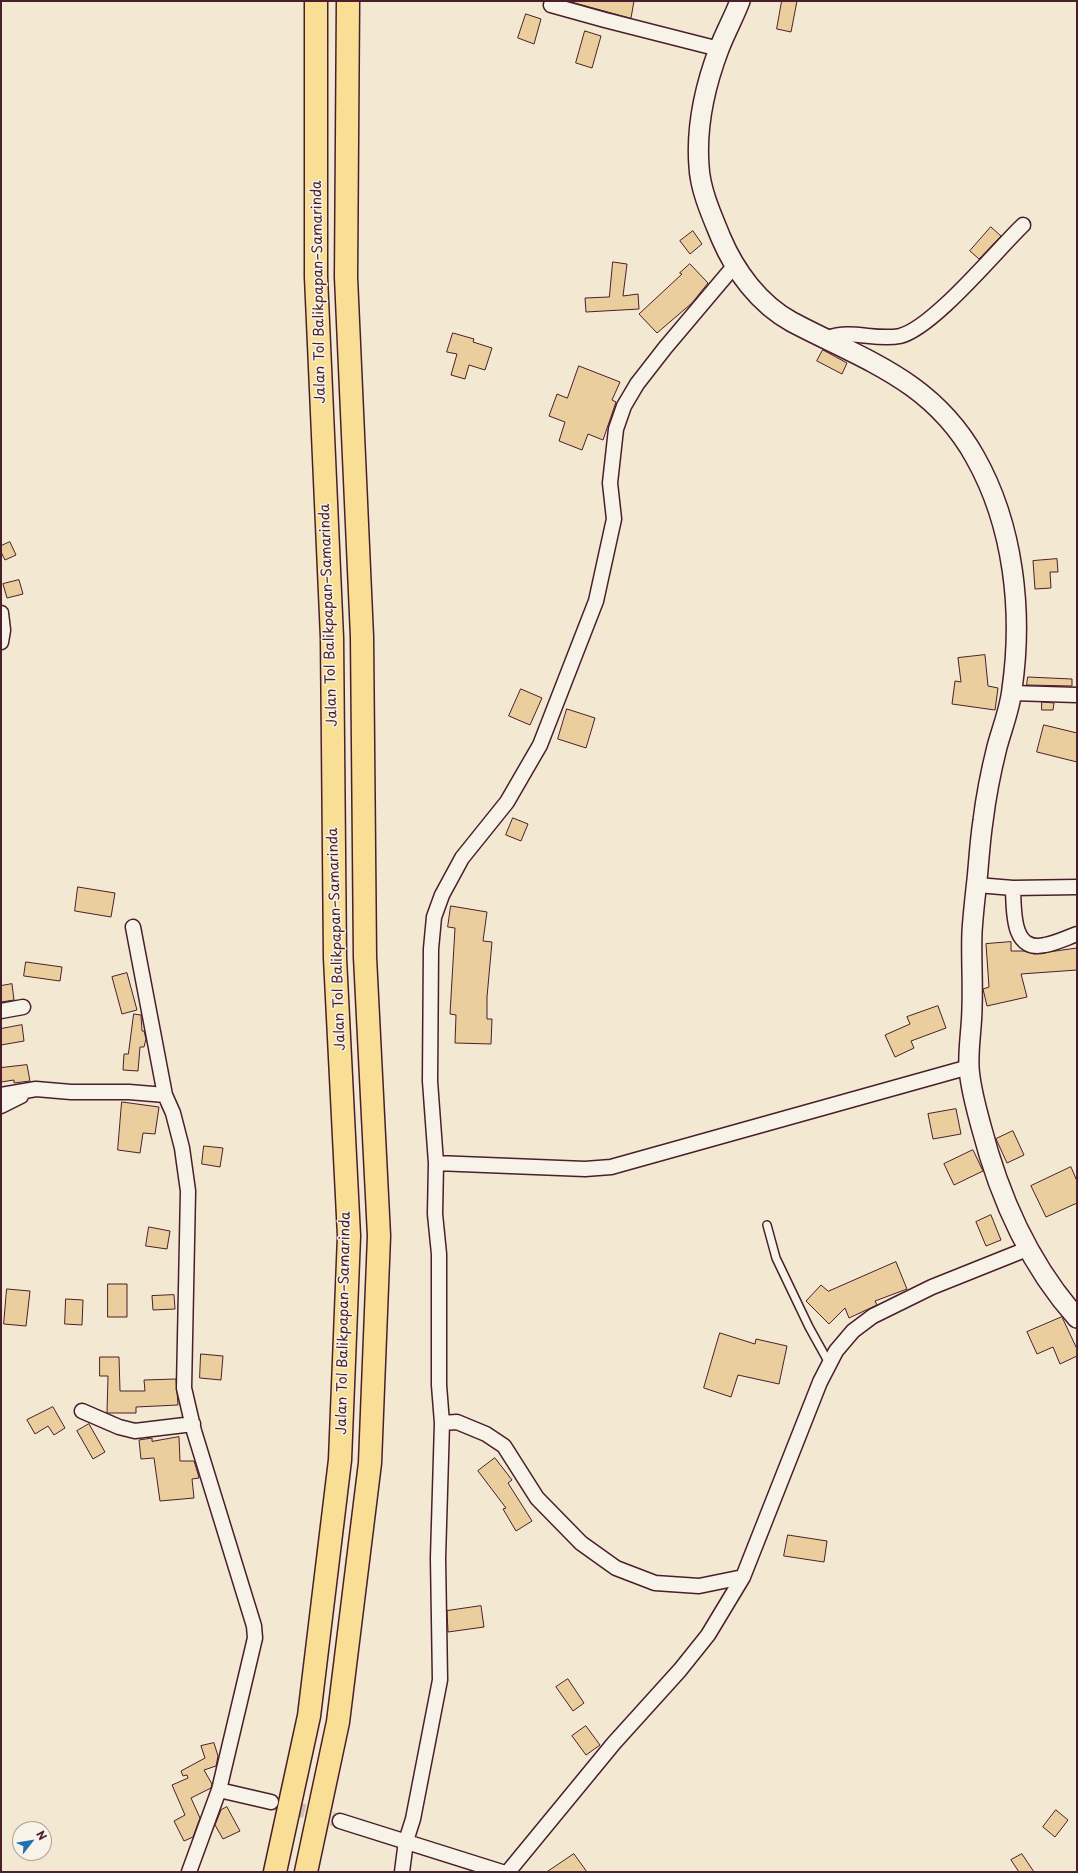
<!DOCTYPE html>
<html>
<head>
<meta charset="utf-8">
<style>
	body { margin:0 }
	#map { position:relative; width:1078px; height:1873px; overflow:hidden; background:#f3e8d2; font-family:"Playpen Sans",sans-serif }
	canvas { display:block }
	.frame { position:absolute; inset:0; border:2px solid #4a1f2b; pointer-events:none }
	.north { position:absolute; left:12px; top:1821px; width:40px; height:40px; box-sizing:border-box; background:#f7f3e8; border:1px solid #b29e9c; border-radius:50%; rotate:59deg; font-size:11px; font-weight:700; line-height:16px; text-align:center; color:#4a1f2b }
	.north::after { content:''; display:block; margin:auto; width:14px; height:18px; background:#1f6fb2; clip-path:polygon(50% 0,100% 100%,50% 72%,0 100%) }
</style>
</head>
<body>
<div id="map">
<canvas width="1078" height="1873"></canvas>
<div class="frame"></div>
<div class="north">N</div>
</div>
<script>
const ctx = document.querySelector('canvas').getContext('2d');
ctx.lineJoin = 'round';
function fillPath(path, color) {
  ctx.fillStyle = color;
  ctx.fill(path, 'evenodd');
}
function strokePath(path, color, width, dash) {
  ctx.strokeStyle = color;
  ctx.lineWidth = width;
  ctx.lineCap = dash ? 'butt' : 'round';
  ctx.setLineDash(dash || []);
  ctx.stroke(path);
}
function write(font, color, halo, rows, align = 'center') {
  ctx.font = font + ' "Playpen Sans",sans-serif';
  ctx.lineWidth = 3;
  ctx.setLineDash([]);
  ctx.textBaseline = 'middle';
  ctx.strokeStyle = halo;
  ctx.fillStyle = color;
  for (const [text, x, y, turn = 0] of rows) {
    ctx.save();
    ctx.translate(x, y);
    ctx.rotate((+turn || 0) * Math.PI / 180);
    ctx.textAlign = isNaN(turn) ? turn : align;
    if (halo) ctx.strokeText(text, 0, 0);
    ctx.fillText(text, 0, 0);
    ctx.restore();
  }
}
const building = new Path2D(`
	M 568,1 L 634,1 L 631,18 Z
	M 782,1 L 797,1 L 791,32 L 777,29 Z
	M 526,14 L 541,19 L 534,44 L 518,38 Z
	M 585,31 L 601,36 L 592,68 L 576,63 Z
	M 991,227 L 1001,236 L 979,259 L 970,251 Z
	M 693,231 L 702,244 L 690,254 L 680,241 Z
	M 613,262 L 627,264 L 623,296 L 638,294 L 639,309 L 586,312 L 585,298 L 609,297 Z
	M 690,264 L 708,283 L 692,303 L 657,333 L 639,314 L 682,274 L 680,273 Z
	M 453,333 L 474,339 L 473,342 L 492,348 L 485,370 L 469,365 L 465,379 L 451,375 L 457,354 L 447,352 Z
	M 823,350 L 847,363 L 842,374 L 817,361 Z
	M 579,366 L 620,382 L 612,400 L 616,402 L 603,440 L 588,434 L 582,450 L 559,441 L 565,422 L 549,416 L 557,394 L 567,398 Z
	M 10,542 L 16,555 L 5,560 L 1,552 L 1,546 Z
	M 1057,559 L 1058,572 L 1050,572 L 1051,588 L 1035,589 L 1033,561 Z
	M 19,580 L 23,594 L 7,598 L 3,584 Z
	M 985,655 L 988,686 L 998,688 L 995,710 L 952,704 L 955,681 L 961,682 L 958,658 Z
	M 1028,677 L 1072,679 L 1072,686 L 1027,685 Z
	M 521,689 L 542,698 L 530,725 L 509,716 Z
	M 1042,702 L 1054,703 L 1053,710 L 1042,710 Z
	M 567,709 L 595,718 L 586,748 L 558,739 Z
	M 1044,725 L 1077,733 L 1077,762 L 1037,752 Z
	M 513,818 L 528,824 L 521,841 L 506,835 Z
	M 78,887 L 115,893 L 111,917 L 75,911 Z
	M 451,906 L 487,912 L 483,941 L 492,942 L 487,997 L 487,1019 L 492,1019 L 491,1044 L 455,1043 L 456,1015 L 450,1014 L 455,928 L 448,927 Z
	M 1011,942 L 1011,951 L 1024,951 L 1034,954 L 1077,948 L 1077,970 L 1021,974 L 1027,997 L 987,1006 L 983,989 L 989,987 L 986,944 Z
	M 26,962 L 62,967 L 60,981 L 24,976 Z
	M 127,973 L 137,1010 L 122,1014 L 112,977 Z
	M 12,984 L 14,1000 L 1,1002 L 1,986 Z
	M 938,1006 L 946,1028 L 911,1041 L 914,1048 L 895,1057 L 885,1035 L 910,1024 L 907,1017 Z
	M 134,1014 L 141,1015 L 142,1031 L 144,1031 L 146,1039 L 144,1047 L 140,1047 L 138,1071 L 123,1070 L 124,1054 L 128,1054 Z
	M 22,1025 L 24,1041 L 1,1045 L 1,1029 Z
	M 27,1065 L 30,1081 L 14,1083 L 14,1080 L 1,1082 L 1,1068 Z
	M 122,1102 L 159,1107 L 155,1134 L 143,1133 L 140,1153 L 118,1150 Z
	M 956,1109 L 961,1134 L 933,1139 L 928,1114 Z
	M 1013,1131 L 1024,1155 L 1007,1163 L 996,1139 Z
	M 204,1146 L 223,1148 L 220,1167 L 202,1164 Z
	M 973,1150 L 983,1171 L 954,1185 L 944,1164 Z
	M 1071,1167 L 1077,1181 L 1077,1203 L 1046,1217 L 1031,1186 Z
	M 991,1215 L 1001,1240 L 986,1246 L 976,1222 Z
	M 149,1227 L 170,1231 L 167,1249 L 146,1246 Z
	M 896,1262 L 907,1289 L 875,1301 L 877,1305 L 849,1318 L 845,1308 L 829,1324 L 806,1301 L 821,1285 L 828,1291 Z
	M 108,1284 L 127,1284 L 127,1317 L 108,1317 Z
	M 7,1289 L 30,1291 L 26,1326 L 4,1324 Z
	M 174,1295 L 175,1309 L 153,1310 L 152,1296 Z
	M 66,1299 L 83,1300 L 82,1325 L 65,1324 Z
	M 1062,1317 L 1077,1349 L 1077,1356 L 1060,1364 L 1053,1347 L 1037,1354 L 1027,1332 Z
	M 720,1333 L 755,1344 L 756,1339 L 787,1346 L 779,1384 L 738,1375 L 731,1397 L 704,1388 Z
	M 201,1354 L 223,1356 L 221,1380 L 200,1378 Z
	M 100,1357 L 119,1357 L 120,1391 L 145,1391 L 144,1380 L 176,1379 L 178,1405 L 136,1407 L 136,1413 L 107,1413 L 108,1376 L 100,1376 Z
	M 53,1407 L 65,1428 L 54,1435 L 48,1426 L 35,1434 L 27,1420 Z
	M 89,1424 L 105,1452 L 93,1459 L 77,1431 Z
	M 179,1437 L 180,1461 L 194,1461 L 198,1474 L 199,1478 L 192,1479 L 194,1498 L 160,1501 L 154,1458 L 141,1459 L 139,1440 L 152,1438 L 152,1441 Z
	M 495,1458 L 512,1480 L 508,1483 L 532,1521 L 516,1531 L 503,1509 L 506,1508 L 478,1471 Z
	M 788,1535 L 827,1541 L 824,1562 L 784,1556 Z
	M 481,1606 L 484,1627 L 448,1632 L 447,1611 Z
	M 568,1679 L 584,1703 L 573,1711 L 556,1687 Z
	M 586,1726 L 600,1745 L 586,1755 L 572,1736 Z
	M 214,1743 L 218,1756 L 216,1766 L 204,1770 L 212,1784 L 211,1788 L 191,1798 L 200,1818 L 193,1837 L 184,1841 L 174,1821 L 185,1815 L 172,1785 L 188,1778 L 187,1775 L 183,1776 L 181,1771 L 205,1758 L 201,1746 Z
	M 227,1807 L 240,1831 L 223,1839 L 215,1825 L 221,1810 Z
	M 1056,1810 L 1068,1820 L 1055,1837 L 1043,1827 Z
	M 574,1854 L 587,1872 L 547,1872 Z
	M 1022,1854 L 1034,1872 L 1019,1872 L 1011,1860 Z`);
fillPath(building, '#ebce9e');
strokePath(building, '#4a1f2b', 1);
strokePath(new Path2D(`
	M 271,1802 L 340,1821`), '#d1c0b1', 14, [14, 7]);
const lane = new Path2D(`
	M 767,1225 L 776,1258 L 809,1327 L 829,1363`);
const street = new Path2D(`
	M 551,5 L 605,20 L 719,49
	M 735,265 L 665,348 L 637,384 L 624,406 L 616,429 L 610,483 L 614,519 L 596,601 L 540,745 L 507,802 L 462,858 L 442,895 L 434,917 L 431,949 L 430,1081 L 436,1163 L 435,1214 L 439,1254 L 439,1385 L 442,1423 L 457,1422 L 486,1434 L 504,1446 L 537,1498 L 581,1543 L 616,1568 L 655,1583 L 699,1586 L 743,1577
	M 828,338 C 852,329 875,341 900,336 C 933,328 996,251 1023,225
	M 1,613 L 3,630 L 1,642
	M 1012,693 L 1077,695
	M 977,885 L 1013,888 L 1077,887
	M 1013,888 C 1014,909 1011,953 1045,945 C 1056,943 1066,938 1077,934
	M 133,927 L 165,1095
	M 1,1011 L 23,1007
	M 1,1095 L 36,1089 L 71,1092 L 129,1092 L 165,1095 L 173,1113 L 182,1148 L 188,1191 L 184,1388 L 194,1431 L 254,1626 L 255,1638 L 219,1790 L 189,1872
	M 1,1106 L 21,1096
	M 436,1163 L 585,1169 L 611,1167 L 969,1067
	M 82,1411 L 119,1427 L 135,1431 L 193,1424
	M 219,1790 L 271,1802
	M 340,1821 L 502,1872
	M 402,1872 L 406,1841 L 413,1819 L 440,1680 L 438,1558 L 442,1423
	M 508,1872 L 614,1743 L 680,1670 L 708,1635 L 743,1577 L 820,1382 L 836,1351 L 853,1331 L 873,1316 L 932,1287 L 1027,1249`);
const secondary = new Path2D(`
	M 740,1 C 734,17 725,33 719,49 C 705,86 696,127 699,166 C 700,190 712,216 721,238 C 735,271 759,304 792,322 C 864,360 932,380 975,457 C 1014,526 1023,612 1012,689 C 1010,709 1002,728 997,747 C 991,771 986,796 983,821 C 980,840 979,860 977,880 C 975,898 973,915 972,932 C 971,957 973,982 972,1007 C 972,1027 968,1047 969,1067 C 970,1087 976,1107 981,1126 C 999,1196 1028,1263 1077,1318`);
const highway = new Path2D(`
	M 275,1872 L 309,1716 L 340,1460 L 349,1236 L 335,958 L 332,638 L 316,277 L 316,1
	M 306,1872 L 338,1722 L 370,1463 L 379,1236 L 365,957 L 362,637 L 346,277 L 348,1`);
strokePath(lane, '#4a1f2b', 10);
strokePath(street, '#4a1f2b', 17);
strokePath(secondary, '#4a1f2b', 22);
strokePath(highway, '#4a1f2b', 25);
strokePath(lane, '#f7f3e8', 7);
strokePath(street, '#f7f3e8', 14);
strokePath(secondary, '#f7f3e8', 19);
strokePath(highway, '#f9df96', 22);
write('14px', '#4a1f2b', '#f7f3e8', [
	["Jalan Tol Balikpapan–Samarinda",319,292,-91],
	["Jalan Tol Balikpapan–Samarinda",329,615,-92],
	["Jalan Tol Balikpapan–Samarinda",337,939,-92],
	["Jalan Tol Balikpapan–Samarinda",344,1323,-89]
]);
</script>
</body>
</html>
